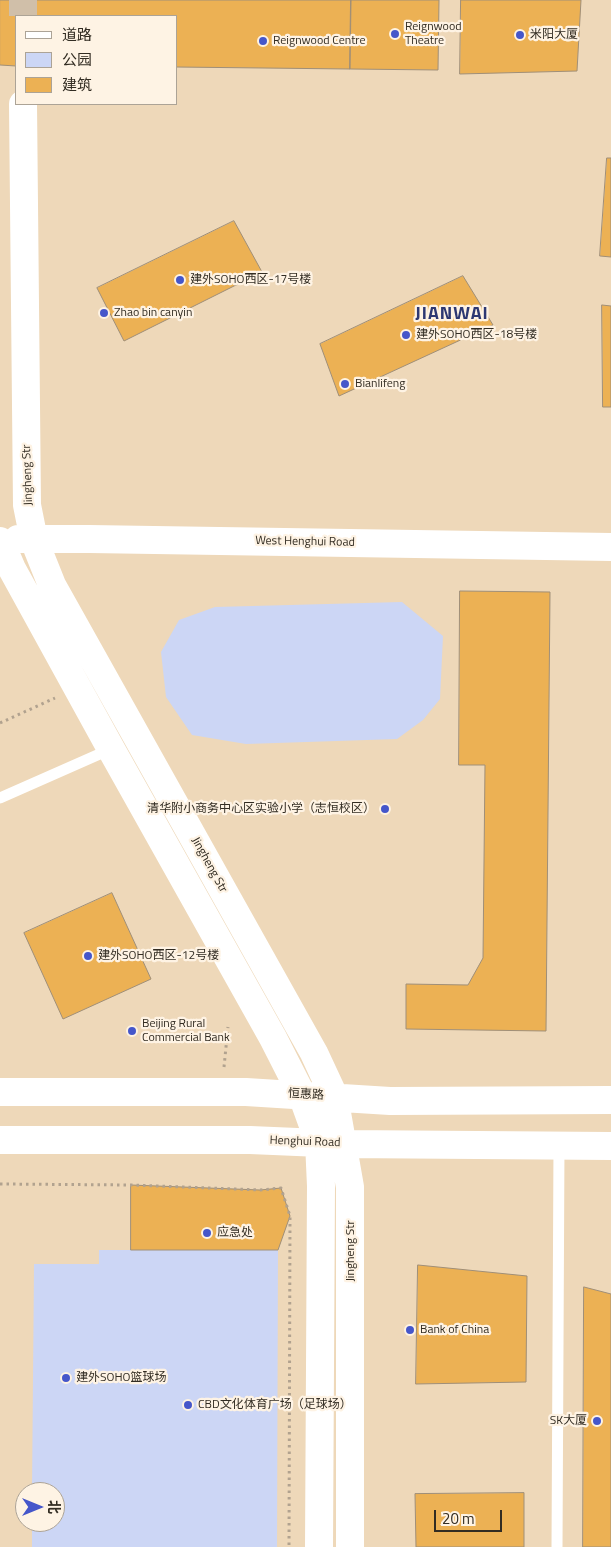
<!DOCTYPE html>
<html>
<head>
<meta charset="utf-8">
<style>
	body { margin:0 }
	#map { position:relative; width:611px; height:1547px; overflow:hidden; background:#f7e4cb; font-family:"Titillium Web","Noto Sans SC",sans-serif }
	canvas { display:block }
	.legend { position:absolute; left:15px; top:15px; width:162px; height:90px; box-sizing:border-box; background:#fef3e4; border:1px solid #aca396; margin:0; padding:6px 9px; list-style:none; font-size:15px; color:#322c22 }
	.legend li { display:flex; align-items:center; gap:10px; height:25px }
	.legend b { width:25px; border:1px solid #aca396 }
	.north { position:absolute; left:15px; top:1482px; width:50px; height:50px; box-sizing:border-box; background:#fef3e4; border:1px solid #aca396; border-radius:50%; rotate:90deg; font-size:14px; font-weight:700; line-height:20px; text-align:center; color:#322c22 }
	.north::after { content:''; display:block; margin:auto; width:18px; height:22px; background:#4556ca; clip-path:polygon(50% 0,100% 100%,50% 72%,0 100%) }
	.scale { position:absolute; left:434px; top:1510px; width:68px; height:22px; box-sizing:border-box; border:2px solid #322c22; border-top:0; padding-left:6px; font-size:15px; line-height:18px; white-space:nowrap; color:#322c22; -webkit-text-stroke:4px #fef3e4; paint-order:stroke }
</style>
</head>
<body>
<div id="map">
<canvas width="611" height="1547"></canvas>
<ul class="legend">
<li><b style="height:6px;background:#fff"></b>道路</li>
<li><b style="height:14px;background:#ccd6f5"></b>公园</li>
<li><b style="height:14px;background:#ecb154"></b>建筑</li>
</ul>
<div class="north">北</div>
<div class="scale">20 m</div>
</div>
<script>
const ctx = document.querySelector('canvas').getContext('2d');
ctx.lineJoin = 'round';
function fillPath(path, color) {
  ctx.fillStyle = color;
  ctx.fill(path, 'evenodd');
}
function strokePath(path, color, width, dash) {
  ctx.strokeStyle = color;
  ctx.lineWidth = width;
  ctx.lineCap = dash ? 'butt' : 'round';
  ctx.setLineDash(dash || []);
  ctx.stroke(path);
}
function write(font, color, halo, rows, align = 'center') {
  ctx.font = font + ' "Titillium Web","Noto Sans SC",sans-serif';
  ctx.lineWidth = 4.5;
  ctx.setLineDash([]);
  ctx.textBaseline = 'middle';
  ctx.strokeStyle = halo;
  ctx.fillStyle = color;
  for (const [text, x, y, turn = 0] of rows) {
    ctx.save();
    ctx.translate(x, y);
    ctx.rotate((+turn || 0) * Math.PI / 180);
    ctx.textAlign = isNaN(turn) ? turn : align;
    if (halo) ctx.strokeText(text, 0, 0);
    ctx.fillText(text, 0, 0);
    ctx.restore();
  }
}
fillPath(new Path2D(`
	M 0,0 L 611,0 L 611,1547 L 0,1547 ZM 16,16 L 176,16 L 176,104 L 16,104 ZM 25,1492 L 55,1492 L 55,1522 L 25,1522 Z`), '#eed8b9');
fillPath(new Path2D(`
	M 402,602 L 443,636 L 440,699 L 423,720 L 397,739 L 246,744 L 192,735 L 166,697 L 161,652 L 179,620 L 215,607 Z
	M 99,1250 L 278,1250 L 277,1547 L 32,1547 L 32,1522 L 55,1522 L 55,1492 L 32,1492 L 34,1264 L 99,1264 Z`), '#ccd6f5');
const building = new Path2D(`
	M 0,0 L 351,0 L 350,69 L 176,67 L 176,16 L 16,16 L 16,66 L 0,65 Z
	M 351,0 L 439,0 L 438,70 L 350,69 Z
	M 461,0 L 581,0 L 577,71 L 460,74 Z
	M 607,158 L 611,158 L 611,257 L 600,256 Z
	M 234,221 L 262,272 L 124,341 L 97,288 Z
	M 463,276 L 493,325 L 339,396 L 320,344 Z
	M 602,305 L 611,306 L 611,407 L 603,407 Z
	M 460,591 L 550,592 L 546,1031 L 406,1029 L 406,984 L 468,985 L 483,958 L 485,765 L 459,765 Z
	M 112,893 L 151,979 L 63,1019 L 24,933 Z
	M 131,1185 L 260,1190 L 281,1188 L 290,1216 L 278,1250 L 131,1250 Z
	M 418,1265 L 527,1276 L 526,1382 L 416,1384 Z
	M 584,1287 L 611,1294 L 611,1547 L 583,1547 Z
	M 524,1493 L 524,1547 L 416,1547 L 415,1494 Z`);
fillPath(building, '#ecb154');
strokePath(building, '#a08f78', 1);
strokePath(new Path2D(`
	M 23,0 L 23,16`), '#d0bfa9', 28, [28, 14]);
strokePath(new Path2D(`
	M 0,723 L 55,698
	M 224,1067 L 228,1027
	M 0,1184 L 131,1185 L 260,1190 L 281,1188 L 290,1216 L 289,1547`), '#b1a28f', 3, [2.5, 4]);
strokePath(new Path2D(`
	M 0,798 L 111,749
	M 557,1547 L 559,1145`), '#fff', 11);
strokePath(new Path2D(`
	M 23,104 L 27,505 L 34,540 L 52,585 L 314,1053 L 334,1096 L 350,1187 L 350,1547
	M 18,539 L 89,539 L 611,547
	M 0,541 L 12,569 L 111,749 L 273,1038 L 302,1095 L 319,1142 L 321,1186 L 319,1547
	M 0,1092 L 246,1092 L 390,1101 L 611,1100
	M 0,1140 L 250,1140 L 344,1144 L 611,1146`), '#fff', 28);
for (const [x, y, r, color] of [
	[395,34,5,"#4556ca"],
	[520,35,5,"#4556ca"],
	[263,41,5,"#4556ca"],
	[180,280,5,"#4556ca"],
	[104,313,5,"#4556ca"],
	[406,335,5,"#4556ca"],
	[345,384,5,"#4556ca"],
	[385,809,5,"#4556ca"],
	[88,956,5,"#4556ca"],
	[132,1031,5,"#4556ca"],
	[207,1233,5,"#4556ca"],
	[410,1330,5,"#4556ca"],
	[66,1378,5,"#4556ca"],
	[188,1405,5,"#4556ca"],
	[597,1421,5,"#4556ca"]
]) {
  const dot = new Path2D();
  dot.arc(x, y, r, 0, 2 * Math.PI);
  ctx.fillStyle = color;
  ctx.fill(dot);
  strokePath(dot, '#fef3e4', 2);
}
write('12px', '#322c22', '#fef3e4', [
	["Reignwood",405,27],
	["Theatre",405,41],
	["米阳大厦",530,35],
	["Reignwood Centre",273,41],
	["建外SOHO西区-17号楼",190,280],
	["Zhao bin canyin",114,313],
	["建外SOHO西区-18号楼",416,335],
	["Bianlifeng",355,384],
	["清华附小商务中心区实验小学（志恒校区）",375,809,"right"],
	["建外SOHO西区-12号楼",98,956],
	["Beijing Rural",142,1024],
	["Commercial Bank",142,1038],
	["应急处",217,1233],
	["Bank of China",420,1330],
	["建外SOHO篮球场",76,1378],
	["CBD文化体育广场（足球场）",198,1405],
	["SK大厦",587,1421,"right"]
], 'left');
write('12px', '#322c22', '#fef3e4', [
	["Jingheng Str",28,475,-92],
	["West Henghui Road",305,542,1],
	["Jingheng Str",209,865,61],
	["恒惠路",306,1095,3],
	["Henghui Road",305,1142,2],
	["Jingheng Str",351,1251,-90]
]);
ctx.letterSpacing = '1px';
write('bold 18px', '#2d3872', '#fef3e4', [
	["JIANWAI",452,315]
]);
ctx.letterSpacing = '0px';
</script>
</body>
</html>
